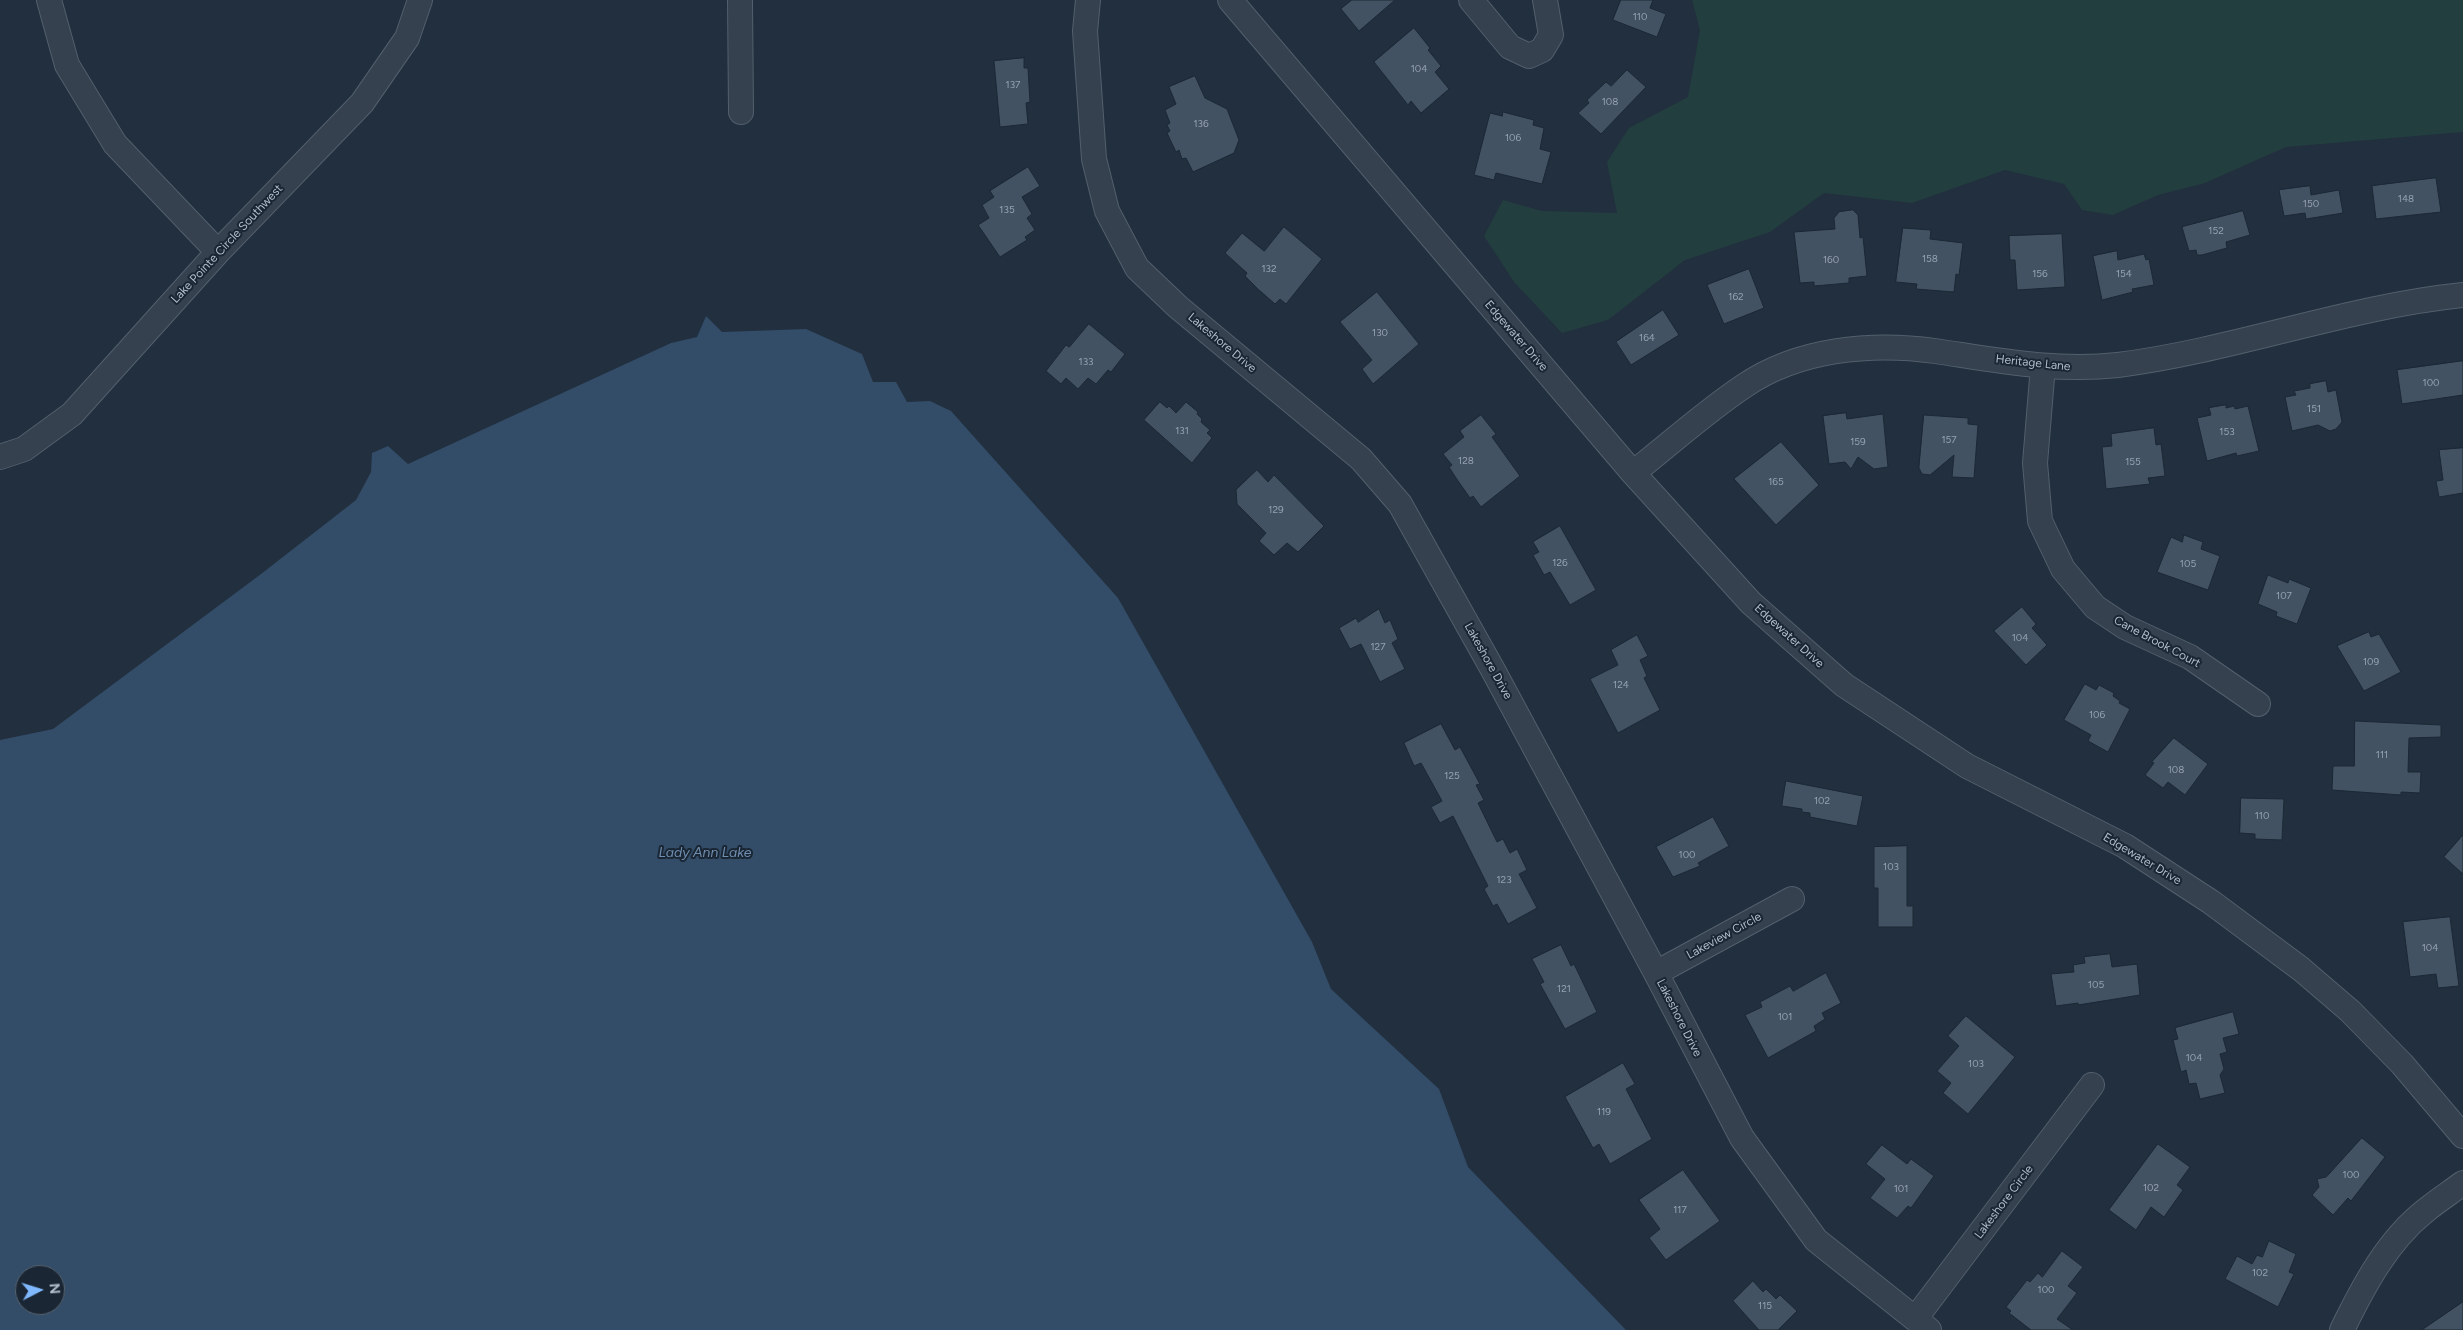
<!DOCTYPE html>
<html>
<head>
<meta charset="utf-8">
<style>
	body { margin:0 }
	#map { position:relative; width:2463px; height:1330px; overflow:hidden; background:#212f3e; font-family:Figtree,sans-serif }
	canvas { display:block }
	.north { position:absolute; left:15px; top:1265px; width:50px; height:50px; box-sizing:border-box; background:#1a2633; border:1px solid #56626f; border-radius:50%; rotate:85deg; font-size:14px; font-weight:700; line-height:20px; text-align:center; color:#b1bcca }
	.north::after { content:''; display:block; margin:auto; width:18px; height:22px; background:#80b8ff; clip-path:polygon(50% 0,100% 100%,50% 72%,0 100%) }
</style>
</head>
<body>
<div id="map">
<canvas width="2463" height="1330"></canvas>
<div class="north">N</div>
</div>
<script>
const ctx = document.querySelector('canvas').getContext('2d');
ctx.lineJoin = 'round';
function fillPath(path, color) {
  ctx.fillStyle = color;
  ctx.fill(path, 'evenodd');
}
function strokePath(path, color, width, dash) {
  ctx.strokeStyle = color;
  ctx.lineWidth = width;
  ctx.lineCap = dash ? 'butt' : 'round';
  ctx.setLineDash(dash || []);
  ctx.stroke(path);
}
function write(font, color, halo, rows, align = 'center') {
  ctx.font = font + ' Figtree,sans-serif';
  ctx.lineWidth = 4;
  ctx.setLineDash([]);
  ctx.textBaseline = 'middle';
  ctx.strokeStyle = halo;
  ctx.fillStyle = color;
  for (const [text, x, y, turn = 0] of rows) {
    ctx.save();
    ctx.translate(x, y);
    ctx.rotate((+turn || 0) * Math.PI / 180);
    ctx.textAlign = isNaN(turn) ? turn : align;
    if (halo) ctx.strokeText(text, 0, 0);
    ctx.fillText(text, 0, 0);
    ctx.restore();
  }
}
fillPath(new Path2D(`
	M 1692,0 L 2463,0 L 2463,132 L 2286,147 L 2205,183 L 2158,195 L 2113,215 L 2082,210 L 2064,184 L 2005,170 L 1912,203 L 1824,193 L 1770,232 L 1685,260 L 1608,320 L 1562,333 L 1514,282 L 1484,236 L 1503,200 L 1542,211 L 1617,213 L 1607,162 L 1629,128 L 1688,97 L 1700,30 Z`), '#233e3f');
fillPath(new Path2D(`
	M 706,316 L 722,332 L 806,329 L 862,354 L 873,382 L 896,382 L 907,402 L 930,401 L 951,411 L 1118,598 L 1312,942 L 1331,989 L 1439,1089 L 1468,1167 L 1626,1330 L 0,1330 L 0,740 L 53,729 L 261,574 L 356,500 L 371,472 L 372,453 L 388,446 L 408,464 L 671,343 L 697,337 ZM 25,1275 L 55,1275 L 55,1305 L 25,1305 Z`), '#334c67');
const building = new Path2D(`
	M 1352,0 L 1395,0 L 1359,31 L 1341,9 Z
	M 1621,0 L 1653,0 L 1650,8 L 1666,14 L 1657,37 L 1613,20 Z
	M 1414,28 L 1430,48 L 1428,50 L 1441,66 L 1435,72 L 1449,89 L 1421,113 L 1411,101 L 1408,105 L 1374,62 Z
	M 1024,58 L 1024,68 L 1028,68 L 1030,102 L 1026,103 L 1028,124 L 1000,127 L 994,61 Z
	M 1627,70 L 1646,87 L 1601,134 L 1578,113 L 1589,103 L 1587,100 L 1606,82 L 1611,86 Z
	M 1195,76 L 1205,98 L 1227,109 L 1239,140 L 1234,153 L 1193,172 L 1186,158 L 1182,159 L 1179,150 L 1176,152 L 1167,133 L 1170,131 L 1167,125 L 1170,123 L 1165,110 L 1176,104 L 1169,87 Z
	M 1503,112 L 1534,120 L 1533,125 L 1544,128 L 1540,149 L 1551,152 L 1542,184 L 1496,173 L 1494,180 L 1474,175 L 1490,113 L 1502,116 Z
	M 1028,167 L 1040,186 L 1022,197 L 1032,214 L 1027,218 L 1035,230 L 1025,237 L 1027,240 L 1000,257 L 978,225 L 989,218 L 982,205 L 994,197 L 990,191 Z
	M 2436,178 L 2441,212 L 2376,219 L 2372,186 Z
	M 2310,186 L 2311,195 L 2339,190 L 2343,213 L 2306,219 L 2305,213 L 2284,216 L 2279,190 Z
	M 1853,210 L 1858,215 L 1860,238 L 1863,237 L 1867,276 L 1849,278 L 1849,283 L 1814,286 L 1814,282 L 1800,283 L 1794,232 L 1835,229 L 1834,218 L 1839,212 Z
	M 2243,211 L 2250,235 L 2226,242 L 2227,248 L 2202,255 L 2197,255 L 2196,250 L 2189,251 L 2182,227 Z
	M 1284,227 L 1322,259 L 1286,304 L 1280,299 L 1275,304 L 1259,290 L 1245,276 L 1247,273 L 1225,253 L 1242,233 L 1264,251 Z
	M 1903,228 L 1931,230 L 1930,239 L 1963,243 L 1959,275 L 1956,274 L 1954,292 L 1916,289 L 1917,284 L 1896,282 Z
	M 2062,234 L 2065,287 L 2017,290 L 2015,260 L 2010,260 L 2009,236 Z
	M 2117,251 L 2118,260 L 2144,254 L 2146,260 L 2149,259 L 2154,285 L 2132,289 L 2133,292 L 2102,300 L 2093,256 Z
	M 1749,269 L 1764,308 L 1724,324 L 1707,285 Z
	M 1377,292 L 1419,344 L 1373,384 L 1362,369 L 1372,360 L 1340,322 Z
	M 1663,310 L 1679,335 L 1631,365 L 1616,342 Z
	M 1089,324 L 1125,354 L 1111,372 L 1108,370 L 1096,384 L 1088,378 L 1078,389 L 1066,378 L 1061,384 L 1046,371 L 1066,345 L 1069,347 Z
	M 2463,361 L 2463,395 L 2402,404 L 2397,370 Z
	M 2326,381 L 2328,392 L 2336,390 L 2342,422 L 2336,429 L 2330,431 L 2318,425 L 2292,431 L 2285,397 L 2296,395 L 2294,391 L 2310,388 L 2310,384 Z
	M 1160,402 L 1167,408 L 1169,406 L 1176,413 L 1186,402 L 1198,412 L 1197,414 L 1202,419 L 1201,422 L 1210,430 L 1207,433 L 1212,438 L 1192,463 L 1144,420 Z
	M 2226,405 L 2226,408 L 2234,406 L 2235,409 L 2248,406 L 2259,451 L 2237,456 L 2236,453 L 2207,461 L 2197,418 L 2211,415 L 2209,408 Z
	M 1846,413 L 1847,419 L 1883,414 L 1888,467 L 1874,469 L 1858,457 L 1851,469 L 1845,462 L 1829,464 L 1823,416 Z
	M 1481,415 L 1496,434 L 1492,437 L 1520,476 L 1481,507 L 1473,496 L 1470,498 L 1456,478 L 1449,467 L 1452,465 L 1443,454 L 1464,437 L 1460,431 Z
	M 1924,415 L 1968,418 L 1968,424 L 1978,425 L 1974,478 L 1952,477 L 1954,455 L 1930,475 L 1922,474 L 1919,468 Z
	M 2154,428 L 2156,445 L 2161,444 L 2165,476 L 2148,478 L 2150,484 L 2106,489 L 2102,447 L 2112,446 L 2111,434 Z
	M 1781,442 L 1819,485 L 1776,525 L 1734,479 Z
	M 2463,448 L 2463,493 L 2439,497 L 2436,481 L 2443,480 L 2439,450 Z
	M 1257,470 L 1268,482 L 1274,475 L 1324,526 L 1298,552 L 1287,543 L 1274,555 L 1259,541 L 1266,533 L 1237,504 L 1236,490 Z
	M 1560,526 L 1596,590 L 1570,605 L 1550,572 L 1544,575 L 1533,555 L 1539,552 L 1533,542 Z
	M 2184,535 L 2203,542 L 2201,549 L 2220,556 L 2208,590 L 2157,572 L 2171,537 L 2182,542 Z
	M 2268,575 L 2288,583 L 2289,579 L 2311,588 L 2297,624 L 2276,616 L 2277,612 L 2258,604 Z
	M 2022,607 L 2036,624 L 2032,628 L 2047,645 L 2026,665 L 1994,631 Z
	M 1379,609 L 1385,623 L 1390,620 L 1398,639 L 1392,643 L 1405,669 L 1380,682 L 1361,644 L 1350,649 L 1339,628 L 1356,618 L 1358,622 Z
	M 2369,632 L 2371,637 L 2379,634 L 2401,672 L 2364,691 L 2337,646 Z
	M 1637,635 L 1648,656 L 1640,660 L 1647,676 L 1644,678 L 1660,710 L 1618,733 L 1590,679 L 1618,665 L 1611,650 Z
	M 2085,684 L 2096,690 L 2099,685 L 2114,693 L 2113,696 L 2120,701 L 2119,703 L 2130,709 L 2108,752 L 2088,741 L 2091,735 L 2064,720 Z
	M 2355,721 L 2441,725 L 2441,737 L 2409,738 L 2408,772 L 2421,772 L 2420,793 L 2401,792 L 2401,795 L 2332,790 L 2333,766 L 2354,766 Z
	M 1441,724 L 1455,750 L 1460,747 L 1480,784 L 1476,785 L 1484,800 L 1478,803 L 1497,842 L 1503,839 L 1510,853 L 1517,849 L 1527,870 L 1519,874 L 1537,908 L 1508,924 L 1497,904 L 1493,906 L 1484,889 L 1488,886 L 1453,816 L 1440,823 L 1431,807 L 1442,801 L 1421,763 L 1414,766 L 1404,743 Z
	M 2174,738 L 2208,764 L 2185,795 L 2168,782 L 2163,788 L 2145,775 L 2154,763 L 2152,762 Z
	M 1786,781 L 1863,796 L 1857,826 L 1810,817 L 1810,813 L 1802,812 L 1802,809 L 1782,806 Z
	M 2241,798 L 2284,799 L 2282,840 L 2255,839 L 2255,834 L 2240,833 Z
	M 1713,817 L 1729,846 L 1698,863 L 1700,866 L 1673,877 L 1656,847 Z
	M 2463,835 L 2463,874 L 2444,857 Z
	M 1907,846 L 1907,906 L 1913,906 L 1913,927 L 1878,927 L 1878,888 L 1874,888 L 1874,847 Z
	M 2450,917 L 2459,986 L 2438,988 L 2436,974 L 2410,977 L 2403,922 Z
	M 1561,945 L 1571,966 L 1574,964 L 1597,1012 L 1565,1029 L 1540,984 L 1544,982 L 1532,959 Z
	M 2110,954 L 2112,967 L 2137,964 L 2140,995 L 2078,1005 L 2078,1003 L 2056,1006 L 2051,974 L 2074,972 L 2073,965 L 2085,963 L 2084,957 Z
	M 1826,973 L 1841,1003 L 1822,1013 L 1825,1019 L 1814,1026 L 1816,1031 L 1768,1058 L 1745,1015 L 1762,1007 L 1760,1002 L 1790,986 L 1793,991 Z
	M 2233,1012 L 2239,1034 L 2223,1038 L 2227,1052 L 2220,1054 L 2224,1069 L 2220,1075 L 2225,1093 L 2200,1099 L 2196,1083 L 2189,1084 L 2186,1070 L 2181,1072 L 2173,1040 L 2178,1039 L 2175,1028 Z
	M 1966,1016 L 2015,1057 L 1968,1114 L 1943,1093 L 1951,1083 L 1937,1071 L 1959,1046 L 1948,1036 Z
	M 1623,1063 L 1635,1084 L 1626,1089 L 1652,1139 L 1610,1164 L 1599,1144 L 1593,1148 L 1565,1097 Z
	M 2362,1138 L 2385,1157 L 2351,1201 L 2348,1198 L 2333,1215 L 2312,1195 L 2319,1187 L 2317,1179 L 2326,1177 Z
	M 2158,1144 L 2190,1167 L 2177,1185 L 2183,1190 L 2164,1217 L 2151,1207 L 2136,1230 L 2109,1210 Z
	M 1882,1145 L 1907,1164 L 1911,1159 L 1934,1176 L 1911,1208 L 1908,1206 L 1897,1218 L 1870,1198 L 1885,1179 L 1866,1164 Z
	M 1683,1170 L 1720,1221 L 1666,1260 L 1649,1238 L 1660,1229 L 1639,1200 Z
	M 2269,1241 L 2296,1254 L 2289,1272 L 2294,1274 L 2278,1307 L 2225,1279 L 2237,1256 L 2252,1264 L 2257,1255 L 2262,1257 Z
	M 2062,1251 L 2083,1267 L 2068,1286 L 2077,1293 L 2057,1319 L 2073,1330 L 2031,1330 L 2009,1313 L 2011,1311 L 2006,1307 L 2027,1280 L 2030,1282 L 2038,1273 L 2042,1277 Z
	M 1753,1281 L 1763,1292 L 1766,1289 L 1776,1299 L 1780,1295 L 1797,1311 L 1778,1330 L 1759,1330 L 1733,1301 Z
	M 2463,1302 L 2463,1330 L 2422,1330 Z`);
fillPath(building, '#425263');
strokePath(building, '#1c2835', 1);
const minor = new Path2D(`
	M 49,0 L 67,65 L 115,144 L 218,252
	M 740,0 L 741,112
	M 1088,0 L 1085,31 L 1094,159 L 1107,211 L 1137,268 L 1178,307 L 1361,459 L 1400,504 L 1493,670 L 1656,973 L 1742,1138 L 1816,1240 L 1929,1330
	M 1230,0 L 1633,473 L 1751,603 L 1844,685 L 1967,766 L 2125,846 L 2211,902 L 2301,969 L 2350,1011 L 2402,1064 L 2463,1136
	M 1471,0 L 1510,47 L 1529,56 L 1542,50 L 1551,35 L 1545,0
	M 2043,366 L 2035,463 L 2040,521 L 2063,569 L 2095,607 L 2125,627 L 2190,657 L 2258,704
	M 0,457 L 24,449 L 72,414 L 218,252 L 362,103 L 407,38 L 420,0
	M 1633,473 C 1670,444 1705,412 1744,386 C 1798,349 1871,342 1935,351 C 1996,360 2056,372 2118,365 C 2235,350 2346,307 2463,295
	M 1656,973 L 1792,899
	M 1915,1319 L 2092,1085
	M 2342,1330 C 2363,1287 2387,1241 2425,1211 C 2437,1201 2451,1192 2463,1183`);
strokePath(minor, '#535f6c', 26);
strokePath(minor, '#35414e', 24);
write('10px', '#95a2b0', null, [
	["110",1640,17],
	["104",1419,69],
	["137",1013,85],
	["108",1610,102],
	["136",1201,124],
	["106",1513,138],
	["148",2406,199],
	["150",2311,204],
	["135",1007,210],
	["152",2216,231],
	["158",1930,259],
	["160",1831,260],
	["132",1269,269],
	["156",2040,274],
	["154",2124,274],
	["162",1736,297],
	["130",1380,333],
	["164",1647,338],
	["133",1086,362],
	["100",2431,383],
	["151",2314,409],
	["131",1182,431],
	["153",2227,432],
	["157",1949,440],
	["159",1858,442],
	["128",1466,461],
	["155",2133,462],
	["165",1776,482],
	["129",1276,510],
	["126",1560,563],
	["105",2188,564],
	["107",2284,596],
	["104",2020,638],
	["127",1378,647],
	["109",2371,662],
	["124",1621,685],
	["106",2097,715],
	["111",2382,755],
	["108",2176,770],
	["125",1452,776],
	["102",1822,801],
	["110",2262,816],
	["100",1687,855],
	["103",1891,867],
	["123",1504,880],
	["104",2430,948],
	["105",2096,985],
	["121",1564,989],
	["101",1785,1017],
	["104",2194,1058],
	["103",1976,1064],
	["119",1604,1112],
	["100",2351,1175],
	["102",2151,1188],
	["101",1901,1189],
	["117",1680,1210],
	["102",2260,1273],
	["100",2046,1290],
	["115",1765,1306]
]);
write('12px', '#b1bcca', '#1a2633', [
	["Lake Pointe Circle Southwest",227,244,-47],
	["Edgewater Drive",1516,336,49],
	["Lakeshore Drive",1222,343,40],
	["Heritage Lane",2033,363,6],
	["Edgewater Drive",1789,636,42],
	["Cane Brook Court",2157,642,28],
	["Lakeshore Drive",1488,661,61],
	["Edgewater Drive",2142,859,31],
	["Lakeview Circle",1724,936,-29],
	["Lakeshore Drive",1679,1018,63],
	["Lakeshore Circle",2004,1202,-53]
]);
write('italic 14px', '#6f8eb0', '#1a2633', [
	["Lady Ann Lake",705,853]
]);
</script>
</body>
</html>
